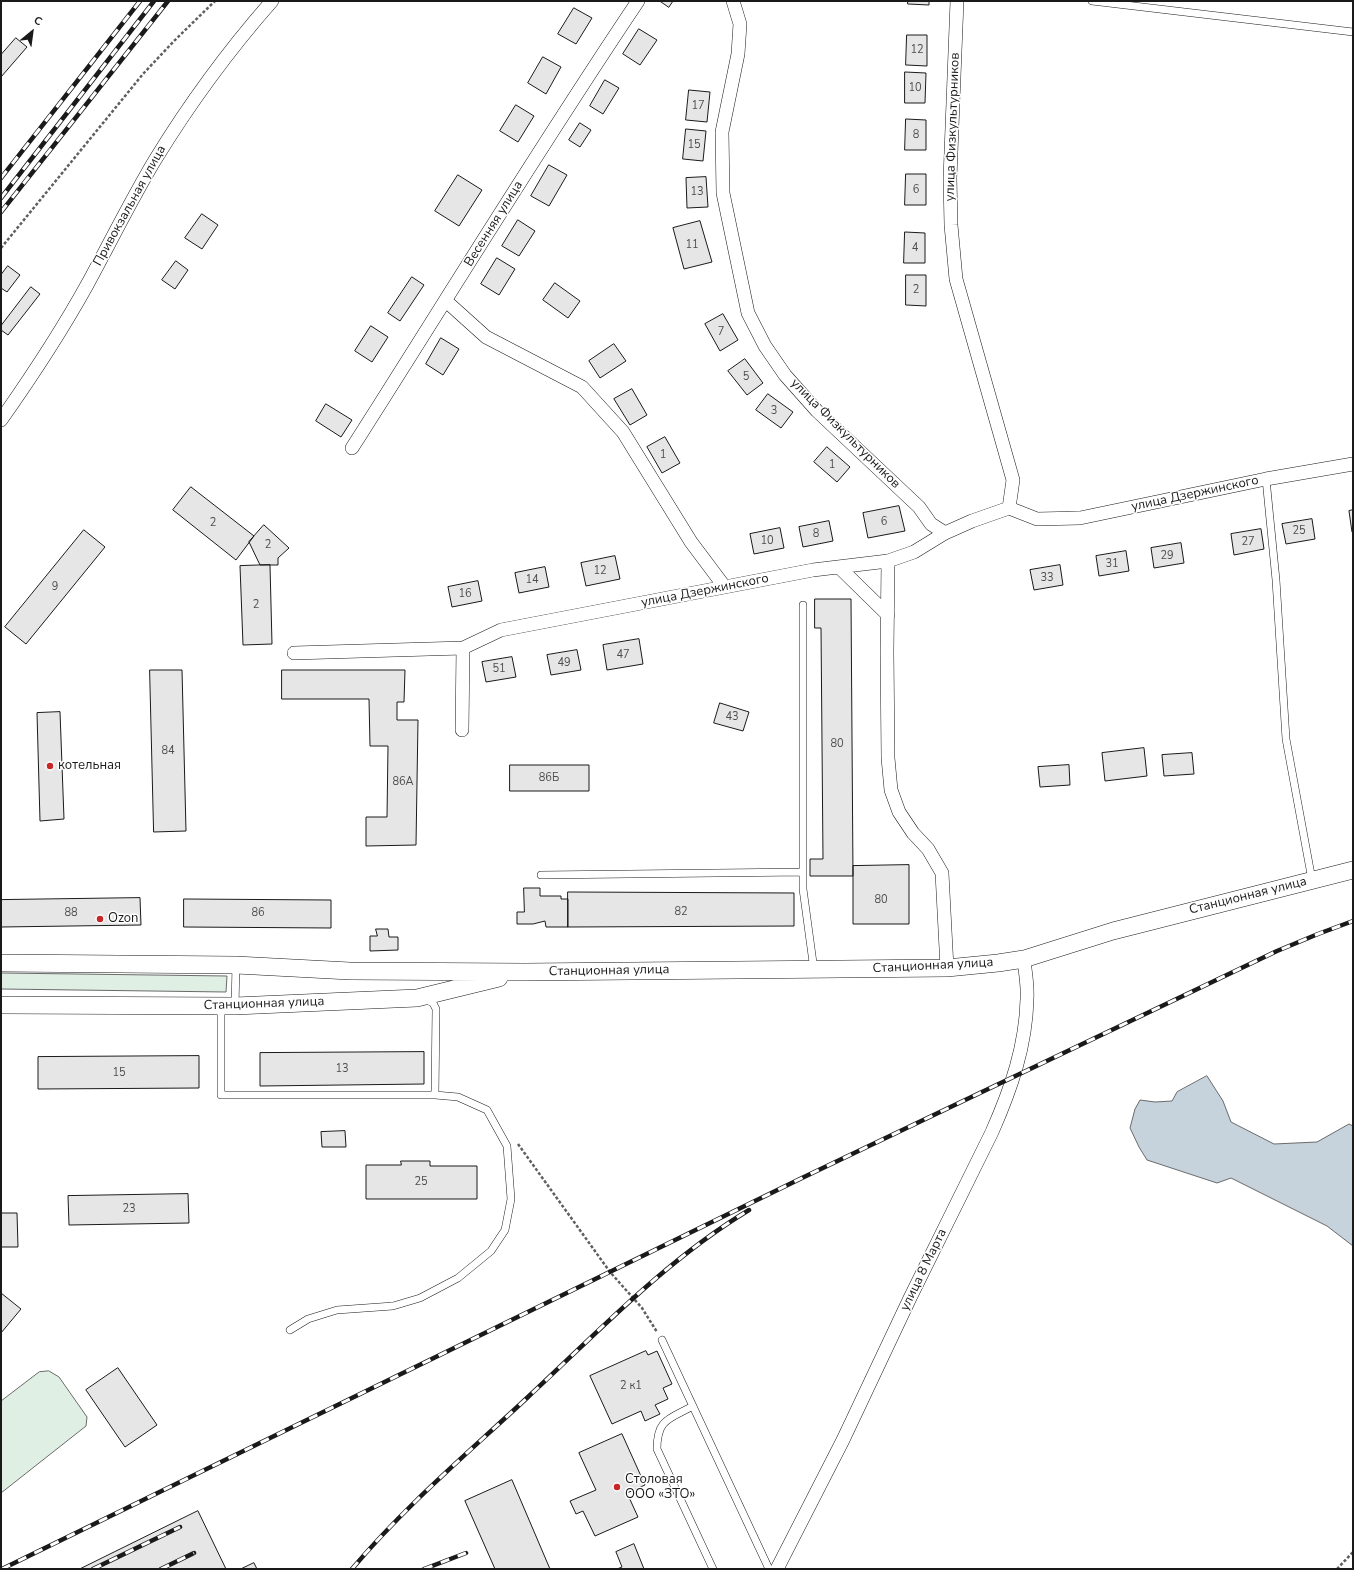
<!DOCTYPE html>
<html>
<head>
<meta charset="utf-8">
<style>
	body { margin:0 }
	#map { position:relative; width:1354px; height:1570px; overflow:hidden; background:#fff; font-family:"Nunito Sans",sans-serif }
	canvas { display:block }
	.frame { position:absolute; inset:0; border:2px solid #1a1a1a; pointer-events:none }
	.north { position:absolute; left:12px; top:12px; width:40px; height:40px; -webkit-text-stroke:3px #fff; paint-order:stroke; rotate:29deg; font-size:11px; font-weight:700; line-height:16px; text-align:center; color:#1a1a1a }
	.north::after { content:''; display:block; margin:auto; width:14px; height:18px; background:#1a1a1a; clip-path:polygon(50% 0,100% 100%,50% 72%,0 100%) }
</style>
</head>
<body>
<div id="map">
<canvas width="1354" height="1570"></canvas>
<div class="frame"></div>
<div class="north">С</div>
</div>
<script>
const ctx = document.querySelector('canvas').getContext('2d');
ctx.lineJoin = 'round';
function fillPath(path, color) {
  ctx.fillStyle = color;
  ctx.fill(path, 'evenodd');
}
function strokePath(path, color, width, dash) {
  ctx.strokeStyle = color;
  ctx.lineWidth = width;
  ctx.lineCap = dash ? 'butt' : 'round';
  ctx.setLineDash(dash || []);
  ctx.stroke(path);
}
function write(font, color, halo, rows, align = 'center') {
  ctx.font = font + ' "Nunito Sans",sans-serif';
  ctx.lineWidth = 3;
  ctx.setLineDash([]);
  ctx.textBaseline = 'middle';
  ctx.strokeStyle = halo;
  ctx.fillStyle = color;
  for (const [text, x, y, turn = 0] of rows) {
    ctx.save();
    ctx.translate(x, y);
    ctx.rotate((+turn || 0) * Math.PI / 180);
    ctx.textAlign = isNaN(turn) ? turn : align;
    if (halo) ctx.strokeText(text, 0, 0);
    ctx.fillText(text, 0, 0);
    ctx.restore();
  }
}
const green = new Path2D(`
	M 1,973 L 227,976 L 226,992 L 1,989 Z
	M 49,1371 L 59,1377 L 87,1417 L 86,1426 L 1,1493 L 1,1401 L 39,1372 Z`);
fillPath(green, '#e0efe3');
strokePath(green, '#6a6a6a', 1);
const water = new Path2D(`
	M 1207,1076 L 1223,1101 L 1231,1122 L 1274,1144 L 1317,1142 L 1349,1124 L 1353,1126 L 1353,1246 L 1327,1226 L 1231,1178 L 1217,1183 L 1147,1160 L 1139,1147 L 1130,1128 L 1135,1109 L 1140,1100 L 1155,1102 L 1172,1101 L 1177,1092 Z`);
fillPath(water, '#c6d2dc');
strokePath(water, '#6a6a6a', 1);
const building = new Path2D(`
	M 660,1 L 673,1 L 669,7 Z
	M 908,1 L 929,1 L 929,5 L 908,4 Z
	M 574,8 L 592,18 L 576,44 L 558,34 Z
	M 639,29 L 657,40 L 640,65 L 623,54 Z
	M 907,35 L 927,35 L 927,66 L 906,65 Z
	M 16,38 L 27,47 L 1,77 L 1,55 Z
	M 543,57 L 561,67 L 546,94 L 528,83 Z
	M 905,72 L 926,73 L 925,103 L 905,103 Z
	M 605,80 L 619,88 L 603,114 L 590,106 Z
	M 689,90 L 710,92 L 707,122 L 686,120 Z
	M 516,105 L 534,116 L 518,142 L 500,131 Z
	M 906,119 L 926,120 L 926,150 L 905,150 Z
	M 580,123 L 591,130 L 580,147 L 569,140 Z
	M 686,129 L 706,131 L 703,161 L 683,159 Z
	M 549,165 L 567,175 L 549,206 L 531,196 Z
	M 906,174 L 926,174 L 926,205 L 905,205 Z
	M 458,175 L 482,190 L 459,226 L 435,211 Z
	M 706,177 L 708,207 L 687,208 L 686,178 Z
	M 202,214 L 218,225 L 202,249 L 185,238 Z
	M 518,220 L 535,231 L 519,256 L 502,246 Z
	M 700,221 L 712,262 L 684,269 L 673,228 Z
	M 905,232 L 925,233 L 925,263 L 904,263 Z
	M 497,258 L 515,269 L 499,295 L 481,284 Z
	M 176,261 L 188,270 L 175,289 L 162,280 Z
	M 8,266 L 20,275 L 7,292 L 1,288 L 1,275 Z
	M 906,275 L 926,275 L 926,306 L 906,305 Z
	M 412,277 L 424,285 L 400,321 L 388,313 Z
	M 555,283 L 580,301 L 568,318 L 543,300 Z
	M 31,287 L 40,294 L 8,335 L 1,330 L 1,326 Z
	M 723,314 L 738,340 L 720,351 L 705,324 Z
	M 371,326 L 388,337 L 372,362 L 355,351 Z
	M 441,338 L 459,349 L 443,375 L 426,364 Z
	M 614,344 L 626,361 L 600,378 L 589,361 Z
	M 745,359 L 763,383 L 747,395 L 728,371 Z
	M 632,389 L 647,415 L 630,425 L 614,399 Z
	M 768,394 L 793,412 L 781,428 L 756,410 Z
	M 326,404 L 352,420 L 341,437 L 316,421 Z
	M 665,437 L 680,463 L 662,473 L 647,447 Z
	M 827,447 L 850,467 L 837,482 L 814,462 Z
	M 191,487 L 254,536 L 236,560 L 173,510 Z
	M 899,506 L 905,531 L 868,538 L 863,513 Z
	M 1353,510 L 1353,531 L 1352,532 L 1349,511 Z
	M 1312,519 L 1315,539 L 1286,544 L 1282,524 Z
	M 829,521 L 833,541 L 803,547 L 799,527 Z
	M 264,525 L 289,548 L 278,558 L 278,565 L 260,565 L 249,542 Z
	M 780,528 L 784,548 L 754,554 L 750,534 Z
	M 1261,529 L 1264,549 L 1234,555 L 1231,534 Z
	M 84,530 L 105,547 L 26,644 L 5,627 Z
	M 1181,543 L 1184,563 L 1154,568 L 1151,548 Z
	M 1126,551 L 1129,571 L 1099,576 L 1096,556 Z
	M 615,556 L 620,579 L 586,586 L 581,563 Z
	M 270,565 L 272,644 L 243,645 L 240,566 Z
	M 1060,565 L 1063,585 L 1034,590 L 1030,570 Z
	M 545,567 L 549,587 L 519,593 L 515,573 Z
	M 478,581 L 482,601 L 452,607 L 448,587 Z
	M 815,599 L 851,599 L 853,876 L 810,876 L 810,859 L 823,859 L 821,628 L 815,628 Z
	M 639,639 L 643,664 L 607,670 L 603,645 Z
	M 577,650 L 581,670 L 551,675 L 547,655 Z
	M 512,657 L 516,677 L 486,682 L 482,662 Z
	M 150,670 L 182,670 L 186,831 L 154,832 Z
	M 282,670 L 405,670 L 404,702 L 397,702 L 397,720 L 418,720 L 416,845 L 366,846 L 366,817 L 387,817 L 388,746 L 370,746 L 369,699 L 282,699 Z
	M 720,703 L 749,712 L 743,731 L 714,723 Z
	M 60,712 L 64,819 L 40,821 L 37,713 Z
	M 1144,748 L 1147,776 L 1105,781 L 1102,753 Z
	M 1192,753 L 1194,774 L 1164,776 L 1162,755 Z
	M 510,765 L 589,765 L 589,791 L 510,791 Z
	M 1069,765 L 1070,785 L 1040,787 L 1038,767 Z
	M 909,865 L 909,924 L 853,924 L 853,866 Z
	M 524,888 L 540,888 L 540,896 L 561,896 L 561,899 L 568,899 L 568,927 L 546,927 L 545,921 L 533,924 L 517,924 L 517,912 L 524,912 Z
	M 568,892 L 794,893 L 794,926 L 568,927 Z
	M 140,898 L 141,925 L 1,927 L 1,900 Z
	M 184,899 L 331,900 L 331,928 L 184,927 Z
	M 376,929 L 388,929 L 389,937 L 398,937 L 398,950 L 370,951 L 370,936 L 377,936 Z
	M 424,1052 L 424,1084 L 260,1086 L 260,1053 Z
	M 199,1056 L 199,1088 L 38,1089 L 38,1057 Z
	M 345,1131 L 346,1147 L 322,1147 L 321,1132 Z
	M 401,1161 L 430,1161 L 430,1166 L 477,1166 L 477,1199 L 366,1199 L 366,1165 L 401,1165 Z
	M 188,1194 L 189,1223 L 69,1225 L 68,1196 Z
	M 1,1213 L 17,1213 L 18,1247 L 1,1247 Z
	M 1,1293 L 21,1309 L 1,1333 Z
	M 646,1351 L 648,1355 L 657,1351 L 672,1384 L 663,1388 L 668,1399 L 655,1405 L 660,1414 L 645,1421 L 641,1411 L 612,1424 L 590,1376 Z
	M 118,1368 L 157,1425 L 125,1447 L 86,1390 Z
	M 622,1434 L 645,1485 L 627,1493 L 638,1517 L 595,1536 L 583,1511 L 576,1514 L 570,1501 L 596,1490 L 579,1453 Z
	M 512,1480 L 550,1569 L 495,1569 L 465,1501 Z
	M 198,1511 L 226,1569 L 80,1569 Z
	M 634,1544 L 644,1569 L 617,1569 L 622,1567 L 616,1552 Z
	M 254,1563 L 257,1569 L 241,1569 Z`);
fillPath(building, '#e6e6e6');
strokePath(building, '#1a1a1a', 1);
const service = new Path2D(`
	M 1092,1 L 1353,32
	M 1266,479 L 1276,580 L 1286,739 L 1312,880
	M 803,605 L 803,889 L 814,970
	M 541,875 L 803,872
	M 425,999 L 433,1003 L 436,1009 L 435,1095
	M 221,1006 L 221,1095 L 435,1095 L 458,1097 L 487,1110 L 507,1146 L 511,1199 L 505,1230 L 491,1251 L 458,1278 L 420,1298 L 393,1306 L 337,1310 L 308,1319 L 290,1330
	M 235,1006 L 236,965
	M 662,1340 L 769,1569
	M 693,1406 C 669,1419 657,1419 657,1449 L 713,1569`);
const minor = new Path2D(`
	M 733,1 L 740,24 L 738,54 L 722,132 L 723,193 L 748,313 L 765,346 L 785,375 L 817,411 L 919,507 L 931,524 L 945,533 L 972,521 L 1009,508
	M 957,1 L 950,178 L 951,225 L 956,279 L 1013,480 L 1009,508 L 1037,519 L 1080,518 L 1266,479 L 1353,464
	M 446,301 L 486,337 L 582,387 L 623,432 L 691,542 L 724,586
	M 1,420 C 32,376 61,332 87,285 C 110,243 131,200 155,160 C 190,103 228,51 272,1
	M 352,448 C 447,299 539,148 638,1
	M 888,561 L 887,652 L 888,758 L 891,790 L 899,812 L 913,833 L 928,849 L 942,873 L 947,968
	M 839,567 L 888,615
	M 294,653 L 463,648 L 501,630 L 813,570 L 888,561 L 914,552 L 945,533
	M 462,730 L 463,648
	M 777,1569 L 843,1440 L 910,1298 L 992,1132 C 1011,1089 1026,1046 1027,999 C 1028,985 1025,972 1024,959`);
const tertiary = new Path2D(`
	M 1,963 L 236,965 L 350,971 L 525,972 L 947,968 L 998,963 L 1024,959 L 1113,931 L 1353,870
	M 1,1005 L 235,1006 L 417,998 L 499,978`);
strokePath(service, '#1a1a1a', 8);
strokePath(minor, '#1a1a1a', 14);
strokePath(tertiary, '#1a1a1a', 18);
strokePath(new Path2D(`
	M 1,248 L 143,74 L 174,41 L 215,1
	M 518,1144 L 610,1272 L 642,1308 L 657,1332
	M 1337,1569 L 1353,1552`), '#5f5f5f', 2.5, [3, 2]);
strokePath(service, '#fff', 7);
strokePath(minor, '#fff', 13);
strokePath(tertiary, '#fff', 17);
const rail = new Path2D(`
	M 1,178 L 140,1
	M 1,198 L 154,1
	M 1,212 L 168,1
	M 2,1569 L 804,1177 L 1277,951 L 1318,934 L 1353,921
	M 93,1569 L 180,1527
	M 161,1569 L 194,1553
	M 352,1569 C 405,1506 468,1453 528,1397 C 598,1332 666,1260 749,1210
	M 424,1569 L 466,1553`);
strokePath(rail, '#1a1a1a', 4.5);
strokePath(rail, '#fff', 3, [9]);
for (const [x, y, r, color] of [
	[50,766,4,"#c62828"],
	[100,919,4,"#c62828"],
	[617,1487,4,"#c62828"]
]) {
  const dot = new Path2D();
  dot.arc(x, y, r, 0, 2 * Math.PI);
  ctx.fillStyle = color;
  ctx.fill(dot);
  strokePath(dot, '#fff', 1.5);
}
write('11px', '#4d4d4d', null, [
	["12",917,50],
	["10",915,88],
	["17",698,106],
	["8",916,135],
	["15",694,145],
	["6",916,190],
	["13",697,192],
	["11",692,245],
	["4",915,248],
	["2",916,290],
	["7",721,332],
	["5",746,377],
	["3",774,411],
	["1",663,455],
	["1",832,465],
	["6",884,522],
	["2",213,523],
	["25",1299,531],
	["8",816,534],
	["10",767,541],
	["27",1248,542],
	["2",268,545],
	["29",1167,556],
	["31",1112,564],
	["12",600,571],
	["33",1047,578],
	["14",532,580],
	["9",55,587],
	["16",465,594],
	["2",256,605],
	["47",623,655],
	["49",564,663],
	["51",499,669],
	["43",732,717],
	["80",837,744],
	["84",168,751],
	["86Б",549,778],
	["86А",403,782],
	["80",881,900],
	["82",681,912],
	["88",71,913],
	["86",258,913],
	["13",342,1069],
	["15",119,1073],
	["25",421,1182],
	["23",129,1209],
	["2 к1",631,1386]
]);
write('13px', '#1a1a1a', '#fff', [
	["улица Физкультурников",953,127,-88],
	["Привокзальная улица",130,206,-61],
	["Весенняя улица",494,224,-58],
	["улица Физкультурников",845,434,45],
	["улица Дзержинского",1195,494,-12],
	["улица Дзержинского",705,591,-11],
	["Станционная улица",1248,896,-14],
	["Станционная улица",933,966,-3],
	["Станционная улица",609,971,-1],
	["Станционная улица",264,1004,-2],
	["улица 8 Марта",924,1270,-64]
]);
write('13px', '#1a1a1a', '#fff', [
	["котельная",58,766],
	["Ozon",108,919],
	["Столовая",625,1480],
	["ООО «ЗТО»",625,1495]
], 'left');
</script>
</body>
</html>
